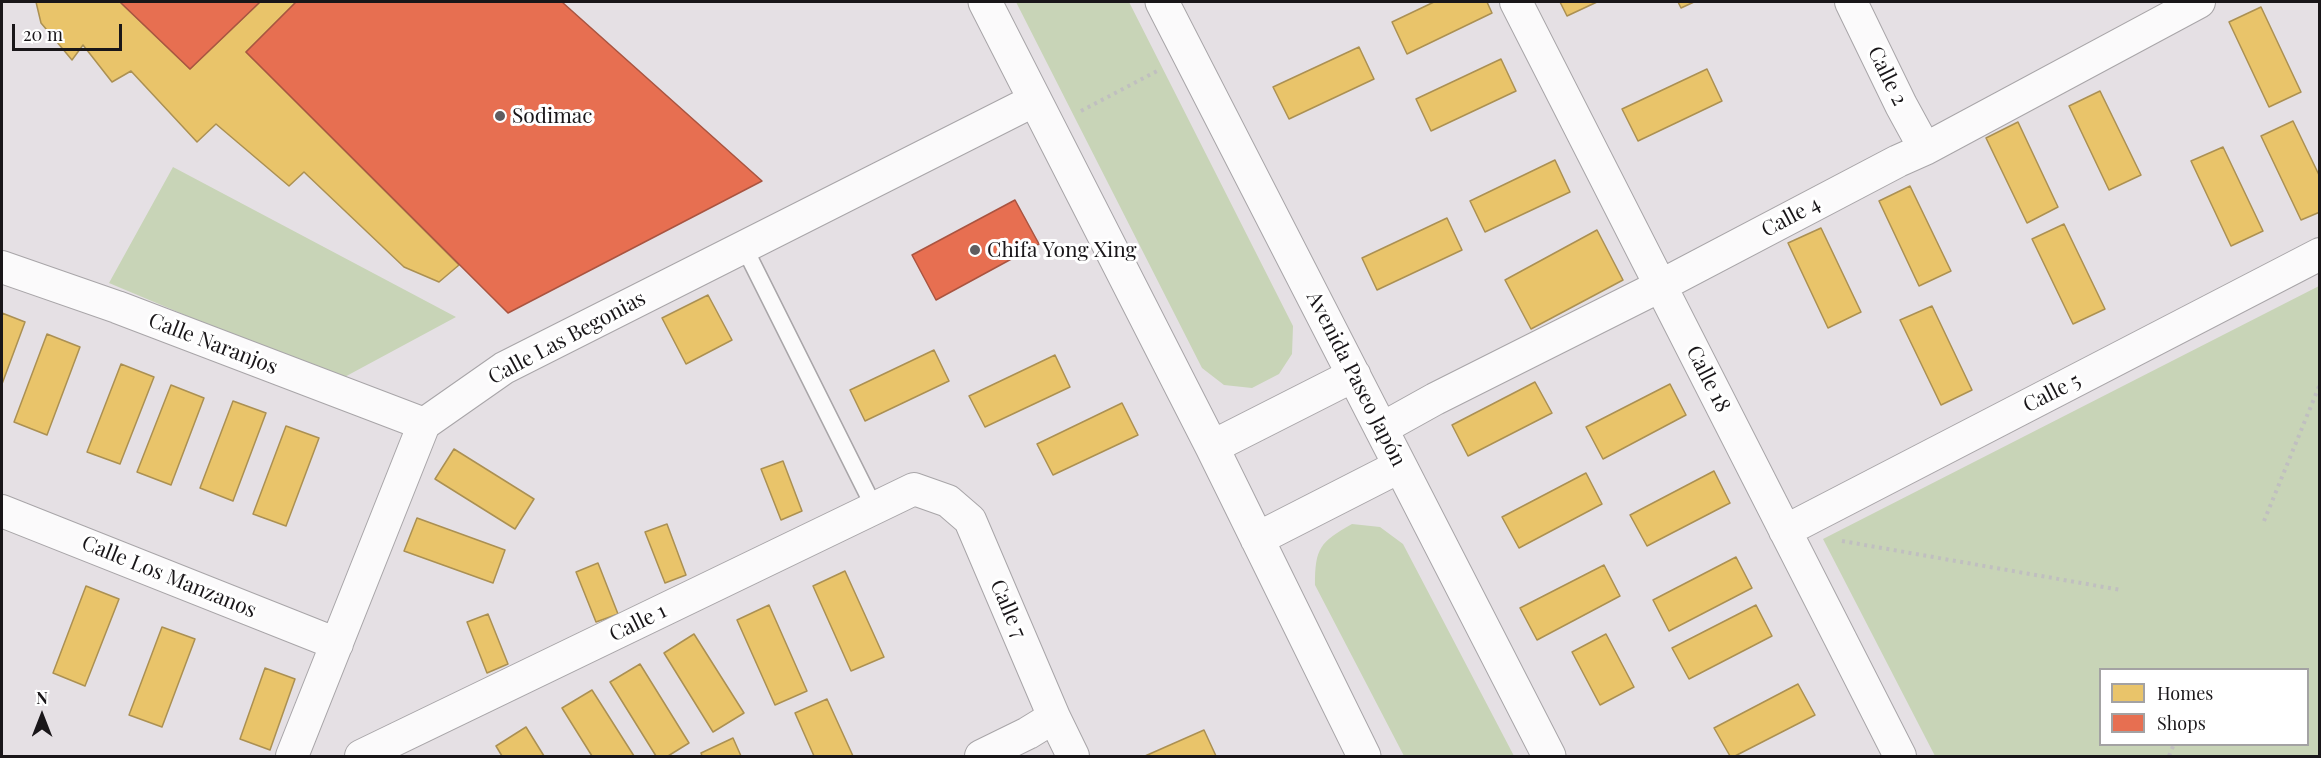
<!DOCTYPE html>
<html>
<head>
<meta charset="utf-8">
<style>
	body { margin:0 }
	#map { position:relative; width:2321px; height:758px; overflow:hidden; background:#e5e0e4; font-family:"Playfair Display",serif }
	canvas { display:block }
	.frame { position:absolute; inset:0; border:3px solid #191619; pointer-events:none }
	.legend { position:absolute; left:2099px; top:668px; width:210px; height:78px; box-sizing:border-box; background:#fff; border:2px solid #a3a2a3; margin:0; padding:8px 10px; list-style:none; font-size:18px; color:#191619 }
	.legend li { display:flex; align-items:center; gap:12px; height:30px }
	.legend b { width:30px; border:2px solid #a3a2a3 }
	.north { position:absolute; left:12px; top:686px; width:60px; height:60px; -webkit-text-stroke:4px #fff; paint-order:stroke; rotate:0deg; font-size:16px; font-weight:700; line-height:24px; text-align:center; color:#191619 }
	.north::after { content:''; display:block; margin:auto; width:21px; height:27px; background:#191619; clip-path:polygon(50% 0,100% 100%,50% 72%,0 100%) }
	.scale { position:absolute; left:12px; top:24px; width:110px; height:27px; box-sizing:border-box; border:3px solid #191619; border-top:0; padding-left:8px; font-size:18px; line-height:21px; white-space:nowrap; color:#191619; -webkit-text-stroke:4px #fff; paint-order:stroke }
</style>
</head>
<body>
<div id="map">
<canvas width="2321" height="758"></canvas>
<div class="frame"></div>
<ul class="legend">
<li><b style="height:16px;background:#e9c46a"></b>Homes</li>
<li><b style="height:16px;background:#e76f51"></b>Shops</li>
</ul>
<div class="north">N</div>
<div class="scale">20 m</div>
</div>
<script>
const ctx = document.querySelector('canvas').getContext('2d');
ctx.lineJoin = 'round';
function fillPath(path, color) {
  ctx.fillStyle = color;
  ctx.fill(path, 'evenodd');
}
function strokePath(path, color, width, dash) {
  ctx.strokeStyle = color;
  ctx.lineWidth = width;
  ctx.lineCap = dash ? 'butt' : 'round';
  ctx.setLineDash(dash || []);
  ctx.stroke(path);
}
function write(font, color, halo, rows, align = 'center') {
  ctx.font = font + ' "Playfair Display",serif';
  ctx.lineWidth = 6;
  ctx.setLineDash([]);
  ctx.textBaseline = 'middle';
  ctx.strokeStyle = halo;
  ctx.fillStyle = color;
  for (const [text, x, y, turn = 0] of rows) {
    ctx.save();
    ctx.translate(x, y);
    ctx.rotate((+turn || 0) * Math.PI / 180);
    ctx.textAlign = isNaN(turn) ? turn : align;
    if (halo) ctx.strokeText(text, 0, 0);
    ctx.fillText(text, 0, 0);
    ctx.restore();
  }
}
fillPath(new Path2D(`
	M 1016,2 L 1129,2 L 1293,326 L 1292,354 L 1279,374 L 1252,388 L 1224,385 L 1202,368 Z
	M 173,167 L 456,317 L 339,380 L 109,283 Z
	M 2319,286 L 2319,756 L 1935,756 L 1823,539 ZM 2100,670 L 2308,670 L 2308,744 L 2100,744 Z
	M 1352,524 L 1380,527 L 1403,544 L 1514,756 L 1404,756 L 1315,585 C 1315,548 1320,542 1352,524 Z`), '#c8d4b7');
const homes = new Path2D(`
	M 36,2 L 120,2 L 190,69 L 260,2 L 296,2 L 246,52 L 459,265 L 439,282 L 404,267 L 304,172 L 289,186 L 216,124 L 197,142 L 131,71 L 112,82 L 83,45 L 72,60 L 41,23 Z
	M 1434,2 L 1487,2 L 1492,13 L 1407,54 L 1392,22 Z
	M 1560,2 L 1597,2 L 1567,16 Z
	M 1678,2 L 1694,2 L 1681,8 Z
	M 2261,7 L 2301,92 L 2269,107 L 2229,22 Z
	M 1359,47 L 1374,79 L 1289,119 L 1273,87 Z
	M 1501,59 L 1516,91 L 1431,131 L 1416,99 Z
	M 1707,69 L 1722,101 L 1638,141 L 1622,109 Z
	M 2100,91 L 2141,175 L 2109,190 L 2069,106 Z
	M 2293,121 L 2320,177 L 2320,212 L 2301,220 L 2261,136 Z
	M 2018,122 L 2058,207 L 2027,223 L 1986,138 Z
	M 2223,147 L 2263,231 L 2231,246 L 2191,161 Z
	M 1555,160 L 1570,192 L 1485,232 L 1470,201 Z
	M 1910,186 L 1951,271 L 1919,286 L 1879,201 Z
	M 1447,218 L 1462,250 L 1377,290 L 1362,258 Z
	M 2064,224 L 2105,309 L 2073,324 L 2032,239 Z
	M 1821,228 L 1861,312 L 1828,328 L 1788,243 Z
	M 1597,230 L 1623,280 L 1531,329 L 1505,280 Z
	M 708,295 L 732,340 L 686,364 L 662,318 Z
	M 1932,306 L 1972,390 L 1941,405 L 1900,320 Z
	M 2,313 L 25,322 L 2,384 Z
	M 47,334 L 80,347 L 47,435 L 14,422 Z
	M 934,350 L 949,381 L 865,421 L 850,390 Z
	M 1055,355 L 1070,387 L 985,427 L 969,396 Z
	M 121,364 L 154,377 L 120,464 L 87,452 Z
	M 1535,382 L 1552,413 L 1468,456 L 1452,425 Z
	M 1670,384 L 1686,415 L 1603,459 L 1586,427 Z
	M 171,385 L 204,398 L 171,485 L 137,472 Z
	M 233,401 L 266,413 L 233,501 L 200,488 Z
	M 1122,403 L 1138,435 L 1053,475 L 1037,444 Z
	M 286,426 L 319,438 L 286,526 L 253,514 Z
	M 454,449 L 534,499 L 515,529 L 435,479 Z
	M 783,461 L 802,511 L 781,520 L 761,469 Z
	M 1714,471 L 1730,503 L 1647,546 L 1630,515 Z
	M 1586,473 L 1602,504 L 1519,548 L 1502,517 Z
	M 417,518 L 505,550 L 493,583 L 404,551 Z
	M 667,524 L 686,575 L 665,583 L 645,532 Z
	M 1736,557 L 1752,588 L 1669,631 L 1653,600 Z
	M 598,563 L 618,614 L 596,622 L 576,572 Z
	M 1604,565 L 1620,596 L 1537,640 L 1520,608 Z
	M 845,571 L 884,657 L 851,671 L 813,586 Z
	M 86,586 L 119,599 L 85,686 L 53,673 Z
	M 769,605 L 807,691 L 775,705 L 737,620 Z
	M 1756,605 L 1772,636 L 1689,679 L 1672,648 Z
	M 488,614 L 508,664 L 487,673 L 467,622 Z
	M 162,627 L 195,639 L 162,727 L 129,715 Z
	M 694,634 L 744,713 L 713,732 L 664,653 Z
	M 1606,634 L 1634,687 L 1600,705 L 1572,652 Z
	M 640,664 L 689,743 L 668,756 L 656,756 L 610,682 Z
	M 265,668 L 295,679 L 270,750 L 240,739 Z
	M 1798,684 L 1815,715 L 1735,756 L 1730,756 L 1714,728 Z
	M 592,690 L 634,756 L 592,756 L 562,708 Z
	M 827,699 L 853,756 L 814,756 L 795,713 Z
	M 526,727 L 544,756 L 502,756 L 496,746 Z
	M 1204,730 L 1216,756 L 1145,756 Z
	M 733,738 L 741,756 L 702,756 L 701,753 Z`);
fillPath(homes, '#e9c46a');
strokePath(homes, '#ab9052', 1.5);
const shops = new Path2D(`
	M 120,2 L 260,2 L 190,69 Z
	M 296,2 L 562,2 L 762,181 L 508,313 L 246,52 Z
	M 1015,200 L 1039,244 L 936,300 L 912,255 Z`);
fillPath(shops, '#e76f51');
strokePath(shops, '#a95440', 1.5);
const service = new Path2D(`
	M 744,247 L 875,509`);
const minor = new Path2D(`
	M 1516,2 L 1900,756
	M 1851,2 L 1901,105 L 1925,149
	M 2,267 L 117,307 L 424,424
	M 1381,429 L 1435,399 L 1660,286 L 1898,161 L 1925,149 L 2199,2
	M 2,511 L 337,644
	M 1785,531 L 2320,254
	M 292,756 L 424,424 L 504,368 L 1035,100
	M 361,756 L 914,489 L 948,501 L 970,520 L 1054,717 L 1073,756
	M 981,756 L 1028,733 L 1054,717`);
const primary = new Path2D(`
	M 985,2 L 1212,447 L 1364,756
	M 1162,2 L 1549,756
	M 1212,447 L 1354,375
	M 1257,539 L 1400,466`);
strokePath(service, '#a8a5a8', 19);
strokePath(minor, '#a8a5a8', 34);
strokePath(primary, '#a8a5a8', 35);
strokePath(new Path2D(`
	M 1081,111 L 1159,70
	M 2264,521 L 2320,384
	M 1842,541 L 2121,590
	M 2169,756 L 2174,744`), '#c0bfc0', 4, [3, 4.5]);
strokePath(service, '#fbfafb', 16);
strokePath(minor, '#fbfafb', 32);
strokePath(primary, '#fbfafb', 33);
for (const [x, y, r, color] of [
	[500,116,6,"#605d60"],
	[975,250,6,"#605d60"]
]) {
  const dot = new Path2D();
  dot.arc(x, y, r, 0, 2 * Math.PI);
  ctx.fillStyle = color;
  ctx.fill(dot);
  strokePath(dot, '#fff', 2);
}
write('21px', '#191619', '#fff', [
	["Calle 2",1887,76,64],
	["Calle 4",1791,217,-28],
	["Calle Las Begonias",567,338,-28],
	["Calle Naranjos",213,344,21],
	["Avenida Paseo Japón",1356,379,63],
	["Calle 18",1708,379,63],
	["Calle 5",2052,393,-27],
	["Calle Los Manzanos",169,577,22],
	["Calle 7",1008,609,67],
	["Calle 1",638,623,-26]
]);
write('21px', '#191619', '#fff', [
	["Sodimac",512,116],
	["Chifa Yong Xing",987,250]
], 'left');
</script>
</body>
</html>
